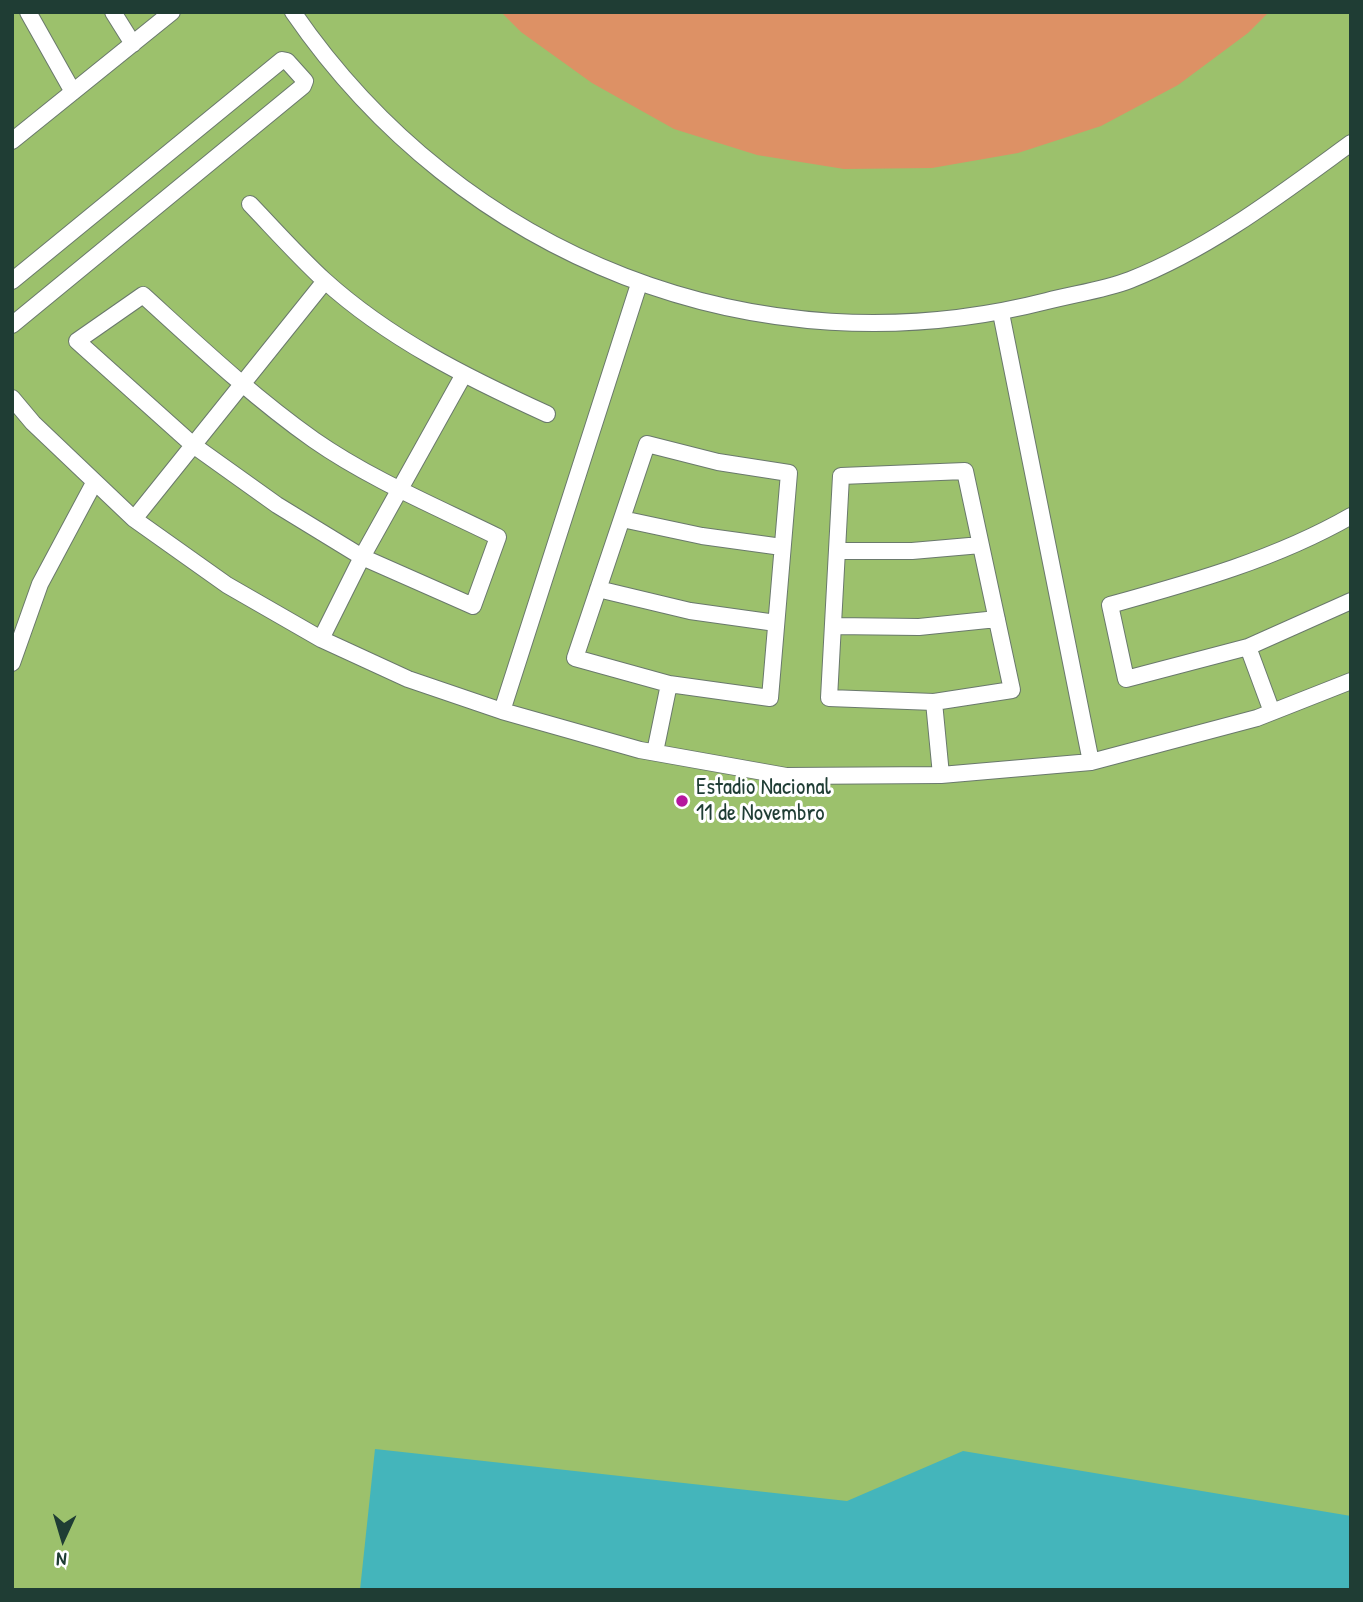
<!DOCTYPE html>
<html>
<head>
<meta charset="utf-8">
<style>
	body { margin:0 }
	#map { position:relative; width:1363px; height:1602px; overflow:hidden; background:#f6e9d4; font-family:"Patrick Hand",sans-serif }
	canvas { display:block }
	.frame { position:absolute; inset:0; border:14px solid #1f3d34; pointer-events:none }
	.north { position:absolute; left:28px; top:1504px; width:70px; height:70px; -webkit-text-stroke:5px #fff; paint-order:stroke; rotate:184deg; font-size:19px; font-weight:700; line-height:28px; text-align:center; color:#1f3d34 }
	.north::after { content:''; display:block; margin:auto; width:24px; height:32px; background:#1f3d34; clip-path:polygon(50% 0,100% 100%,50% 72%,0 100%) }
</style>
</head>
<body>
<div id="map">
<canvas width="1363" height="1602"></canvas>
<div class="frame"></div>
<div class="north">N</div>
</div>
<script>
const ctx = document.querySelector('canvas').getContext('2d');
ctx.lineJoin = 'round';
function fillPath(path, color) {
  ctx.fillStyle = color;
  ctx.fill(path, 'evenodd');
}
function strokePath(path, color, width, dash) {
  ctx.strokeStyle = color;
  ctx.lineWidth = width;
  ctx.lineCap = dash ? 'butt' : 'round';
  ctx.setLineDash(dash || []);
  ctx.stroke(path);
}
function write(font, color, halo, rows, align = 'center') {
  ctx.font = font + ' "Patrick Hand",sans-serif';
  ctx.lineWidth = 6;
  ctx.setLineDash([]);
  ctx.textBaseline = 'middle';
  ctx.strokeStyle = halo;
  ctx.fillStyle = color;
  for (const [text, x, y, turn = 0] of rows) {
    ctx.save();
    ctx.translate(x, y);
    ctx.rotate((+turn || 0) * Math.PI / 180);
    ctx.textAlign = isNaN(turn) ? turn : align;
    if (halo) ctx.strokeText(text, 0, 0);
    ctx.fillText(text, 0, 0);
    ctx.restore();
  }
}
fillPath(new Path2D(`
	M 12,12 L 1351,12 L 1351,1590 L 12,1590 Z`), '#9cc16c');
fillPath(new Path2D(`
	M 375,1449 L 847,1501 L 963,1451 L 1351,1516 L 1351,1590 L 360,1590 Z`), '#44b5bb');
fillPath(new Path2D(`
	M 501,12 L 1269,12 L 1248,33 L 1178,85 L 1101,126 L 1018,153 L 932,168 L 844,169 L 757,155 L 674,129 L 592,83 L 521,32 Z`), '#dd9165');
const lane = new Path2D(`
	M 28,12 L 73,92
	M 113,12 L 133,44
	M 293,12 C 462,258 757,375 1047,301 C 1074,294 1104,290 1130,280 C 1211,248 1281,194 1351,143
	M 12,141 L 172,12
	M 250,204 C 274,229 298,256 324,280 C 389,339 468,378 547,414
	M 12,281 L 282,60 L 287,61 L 305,81 L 303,86 L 12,325
	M 143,295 C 198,345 253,397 314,440 C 370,479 437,507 498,537 L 473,606 L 362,557 L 277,505 L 193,445 L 77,341 Z
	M 1001,313 L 1091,762
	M 12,398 L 33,423 L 134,519 L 227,585 L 321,639 L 408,679 L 502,711 L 640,750 L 786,776 L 941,775 L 1091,762 L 1257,718 L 1351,681
	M 647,444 L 718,462 L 789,473 L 770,698 L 669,684 L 575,658 Z
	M 965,471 L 1012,690 L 934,702 L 829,698 L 841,476 Z
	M 1351,516 C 1276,559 1193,582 1110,605 L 1126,679 L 1248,647 L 1351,601
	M 134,519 L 325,281
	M 622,519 L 702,536 L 782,547
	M 837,551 L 912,551 L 981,545
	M 598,589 L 690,611 L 776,623
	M 833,626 L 919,627 L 997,619
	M 321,639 L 362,557 L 463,376
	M 1248,647 L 1272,712
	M 12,663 L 40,584 L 94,483
	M 934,702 L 941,775
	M 502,711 L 639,284
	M 655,752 L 669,684`);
strokePath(lane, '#6a796c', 18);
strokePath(lane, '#fff', 16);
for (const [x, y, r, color] of [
	[682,801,7,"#b5179e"]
]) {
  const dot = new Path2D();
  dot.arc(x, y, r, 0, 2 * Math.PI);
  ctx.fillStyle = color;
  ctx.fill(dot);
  strokePath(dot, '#fff', 2.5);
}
write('23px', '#1f3d34', '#fff', [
	["Estadio Nacional",696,788],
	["11 de Novembro",696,814]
], 'left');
</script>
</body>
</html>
